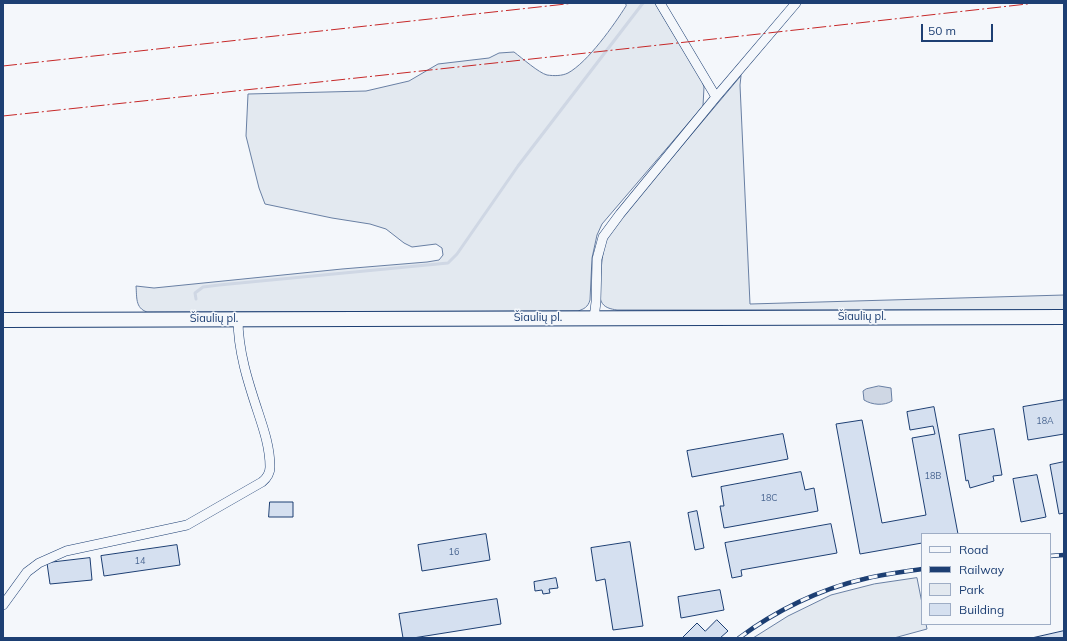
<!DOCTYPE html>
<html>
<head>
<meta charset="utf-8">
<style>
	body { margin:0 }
	#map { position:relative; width:1067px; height:641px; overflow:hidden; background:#f4f7fb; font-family:Mulish,sans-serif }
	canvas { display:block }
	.frame { position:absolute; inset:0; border:4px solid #1d3f73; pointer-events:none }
	.legend { position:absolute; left:921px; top:533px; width:130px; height:92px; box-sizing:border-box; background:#f4f7fb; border:1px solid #9eadc5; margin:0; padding:5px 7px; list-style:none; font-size:12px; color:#1d3f73 }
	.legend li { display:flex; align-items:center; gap:8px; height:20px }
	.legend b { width:20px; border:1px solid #9eadc5 }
	.scale { position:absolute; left:921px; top:24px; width:72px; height:18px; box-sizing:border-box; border:2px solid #1d3f73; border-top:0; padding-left:5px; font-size:12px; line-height:14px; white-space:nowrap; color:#1d3f73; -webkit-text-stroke:3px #f4f7fb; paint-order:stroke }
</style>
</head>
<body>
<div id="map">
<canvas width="1067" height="641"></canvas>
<div class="frame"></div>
<ul class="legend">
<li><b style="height:5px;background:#f4f7fb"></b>Road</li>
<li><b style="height:5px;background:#1d3f73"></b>Railway</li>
<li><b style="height:11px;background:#e3e9f0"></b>Park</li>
<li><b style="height:11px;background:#d5e0f0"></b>Building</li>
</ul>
<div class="scale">50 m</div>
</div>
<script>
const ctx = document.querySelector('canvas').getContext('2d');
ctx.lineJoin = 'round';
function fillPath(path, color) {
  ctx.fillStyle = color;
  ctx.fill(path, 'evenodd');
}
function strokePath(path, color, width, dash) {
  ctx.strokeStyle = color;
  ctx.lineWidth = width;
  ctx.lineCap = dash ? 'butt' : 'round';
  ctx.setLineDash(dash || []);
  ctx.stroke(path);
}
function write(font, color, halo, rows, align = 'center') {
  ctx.font = font + ' Mulish,sans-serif';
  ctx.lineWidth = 3;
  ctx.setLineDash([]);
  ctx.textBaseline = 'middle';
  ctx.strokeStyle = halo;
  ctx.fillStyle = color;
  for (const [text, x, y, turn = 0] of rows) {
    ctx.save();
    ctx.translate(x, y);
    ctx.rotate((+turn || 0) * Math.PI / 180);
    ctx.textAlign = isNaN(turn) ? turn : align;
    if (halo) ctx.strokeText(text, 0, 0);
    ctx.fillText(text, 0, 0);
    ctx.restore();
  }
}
const green = new Path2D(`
	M 626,3 L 655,3 L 702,81 L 704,87 L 703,106 L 602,224 L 597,235 L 592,258 L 590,300 C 588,307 584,309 578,311 L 147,312 C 135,308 137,297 136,286 L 154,288 L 342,269 L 427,262 L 439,260 L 443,255 L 442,248 L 436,244 L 412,247 L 404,243 L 386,229 L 370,224 L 332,218 L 265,204 L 259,188 L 246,136 L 248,94 L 366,91 L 409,81 L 438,64 L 489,58 L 499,53 L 514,52 C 522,58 539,73 547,75 C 554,76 562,76 568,73 C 588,62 614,25 626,6 Z
	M 741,76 L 740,85 L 750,304 L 1064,295 L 1064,310 L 617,310 C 611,309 604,308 601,301 C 598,293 602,257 604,247 C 606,238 612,230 618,222 Z
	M 917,578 L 922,603 L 922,624 L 926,624 L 927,629 L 894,638 L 753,638 L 788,616 L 831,595 L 874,584 Z`);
fillPath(green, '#e3e9f0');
strokePath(green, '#687fa3', 1);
const water = new Path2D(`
	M 879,386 L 891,388 L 892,401 C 884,406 872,405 864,400 L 863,391 L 866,389 Z`);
fillPath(water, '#cfd7e4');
strokePath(water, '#687fa3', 1);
strokePath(new Path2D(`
	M 196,299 L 195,293 L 203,287 L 219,285 L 448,263 L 457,254 L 518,166 L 643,3`), '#cfd7e4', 3);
const building = new Path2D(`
	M 1064,400 L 1064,434 L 1028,440 L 1023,407 Z
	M 934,407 L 958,534 L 922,534 L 922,543 L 860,554 L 836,424 L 862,420 L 882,523 L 926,515 L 912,438 L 935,434 L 933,426 L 910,430 L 907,412 Z
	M 994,429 L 1002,475 L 993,476 L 994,481 L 970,488 L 968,480 L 966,481 L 959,435 Z
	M 783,434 L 788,459 L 692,477 L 687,451 Z
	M 1064,462 L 1064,513 L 1059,514 L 1050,465 Z
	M 801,472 L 805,490 L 814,488 L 818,511 L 724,528 L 720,506 L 724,506 L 721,487 Z
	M 1037,475 L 1046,517 L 1021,522 L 1013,479 Z
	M 270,502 L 293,502 L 293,517 L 269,517 Z
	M 697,511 L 704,548 L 695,550 L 688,513 Z
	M 831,524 L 837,553 L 741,570 L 742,576 L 732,578 L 725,543 Z
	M 486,534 L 490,560 L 422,571 L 418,545 Z
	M 630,542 L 643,626 L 613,630 L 605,579 L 596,581 L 591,548 Z
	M 177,545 L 180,565 L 104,576 L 101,556 Z
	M 90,558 L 92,580 L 50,584 L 47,563 Z
	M 556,578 L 558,588 L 549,589 L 550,593 L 543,594 L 542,590 L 535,591 L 534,582 Z
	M 720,590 L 724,610 L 681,618 L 678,597 Z
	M 497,599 L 501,624 L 413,638 L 403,638 L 399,614 Z
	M 717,620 L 728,631 L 720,638 L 682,638 L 697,623 L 705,631 Z
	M 1064,631 L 1064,638 L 1032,638 Z`);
fillPath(building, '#d5e0f0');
strokePath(building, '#1d3f73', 1);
const minor = new Path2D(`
	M 660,3 L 716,97
	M 594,318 L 596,302 L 597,259 L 603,237 L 620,214 L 716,97 L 796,3
	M 3,605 L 27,572 L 39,563 L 66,551 L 187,525 L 262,482 C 267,478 270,474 270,467 C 270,448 264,430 258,412 C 248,382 238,351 238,319`);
const trunk = new Path2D(`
	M 3,320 L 1064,317`);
strokePath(minor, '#1d3f73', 10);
strokePath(trunk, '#1d3f73', 16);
strokePath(minor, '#f4f7fb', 9);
strokePath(trunk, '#f4f7fb', 14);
const rail = new Path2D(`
	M 1050,556 L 1064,555
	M 739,638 C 775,611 820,589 864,579 C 883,574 903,572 922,569`);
strokePath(rail, '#1d3f73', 4.5);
strokePath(rail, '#f4f7fb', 3, [9]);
strokePath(new Path2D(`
	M 3,66 L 575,3
	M 3,116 C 348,79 692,42 1036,3`), '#c62828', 1, [14, 3, 2, 3]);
write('9px', '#4b6792', null, [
	["18A",1045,421],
	["18B",933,476],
	["18C",769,498],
	["16",454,552],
	["14",140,561]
]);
write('11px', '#1d3f73', '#f4f7fb', [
	["Šiaulių pl.",862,317],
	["Šiaulių pl.",538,318],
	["Šiaulių pl.",214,319]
]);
</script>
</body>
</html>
